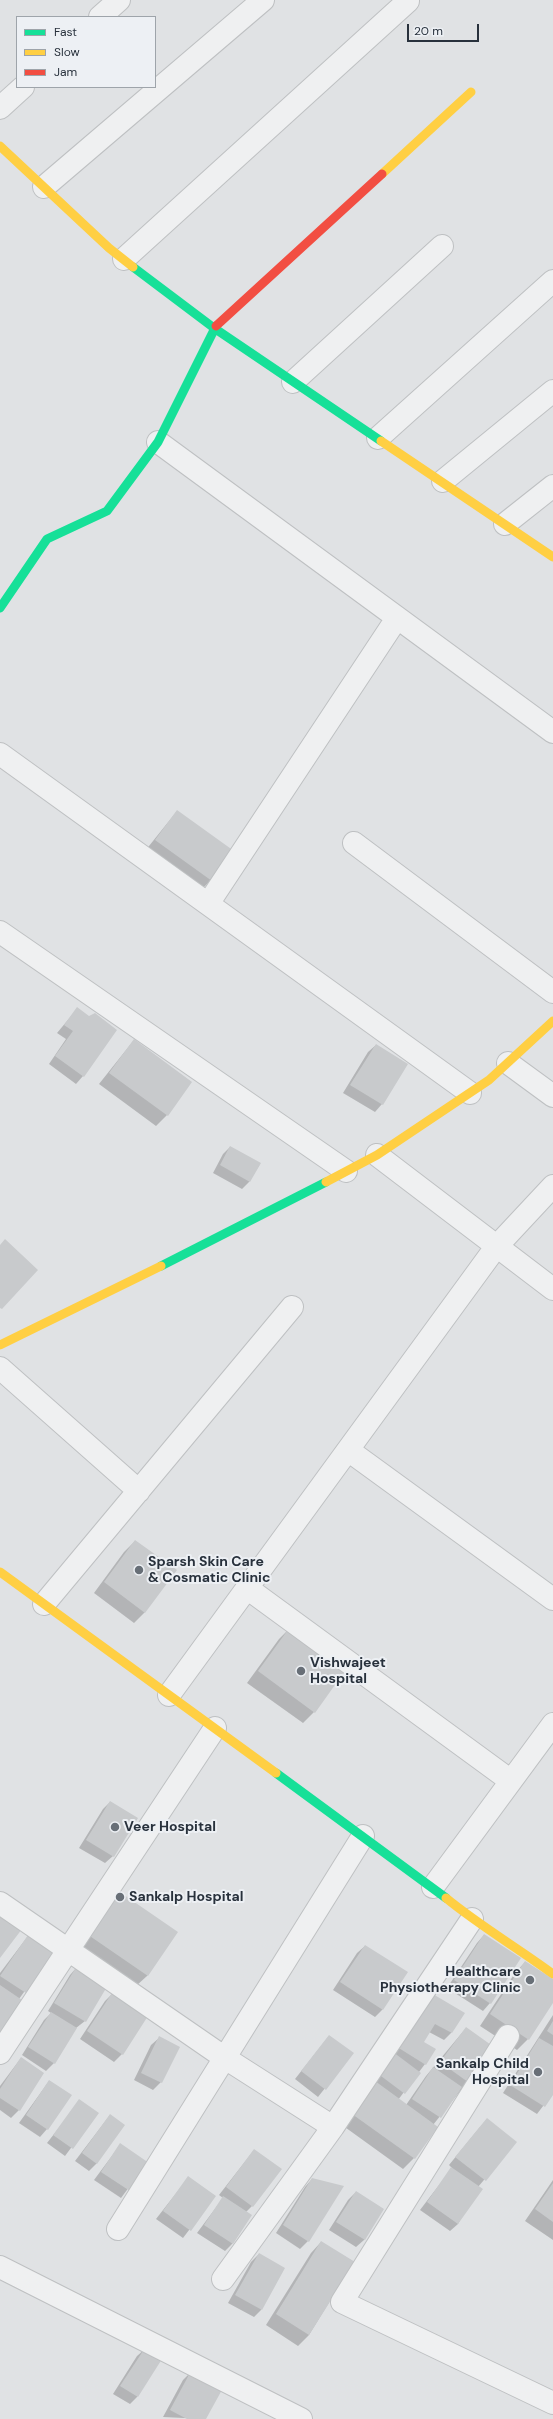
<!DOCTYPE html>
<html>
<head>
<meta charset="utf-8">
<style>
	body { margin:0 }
	#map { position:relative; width:553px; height:2419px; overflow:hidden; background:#e0e2e4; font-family:"DM Sans",sans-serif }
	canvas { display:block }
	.legend { position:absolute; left:16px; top:16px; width:140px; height:72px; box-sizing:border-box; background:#edf0f4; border:1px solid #9ea4aa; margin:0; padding:5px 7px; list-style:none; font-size:12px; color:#28313c }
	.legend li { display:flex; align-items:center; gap:8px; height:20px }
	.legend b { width:20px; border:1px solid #9ea4aa }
	.scale { position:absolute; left:407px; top:24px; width:72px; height:18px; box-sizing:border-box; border:2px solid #28313c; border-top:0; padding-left:5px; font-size:12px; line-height:14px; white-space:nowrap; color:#28313c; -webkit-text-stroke:3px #edf0f4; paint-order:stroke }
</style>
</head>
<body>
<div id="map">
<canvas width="553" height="2419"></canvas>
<ul class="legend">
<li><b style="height:5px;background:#16e098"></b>Fast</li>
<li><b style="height:5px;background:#ffcf43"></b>Slow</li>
<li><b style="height:5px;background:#f24e42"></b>Jam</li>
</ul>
<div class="scale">20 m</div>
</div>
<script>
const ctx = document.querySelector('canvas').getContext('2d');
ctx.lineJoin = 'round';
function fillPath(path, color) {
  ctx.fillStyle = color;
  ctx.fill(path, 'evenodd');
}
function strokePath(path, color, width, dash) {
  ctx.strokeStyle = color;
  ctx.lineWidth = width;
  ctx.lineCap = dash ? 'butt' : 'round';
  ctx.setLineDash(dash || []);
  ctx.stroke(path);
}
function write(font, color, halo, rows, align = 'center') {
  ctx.font = font + ' "DM Sans",sans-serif';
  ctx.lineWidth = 4;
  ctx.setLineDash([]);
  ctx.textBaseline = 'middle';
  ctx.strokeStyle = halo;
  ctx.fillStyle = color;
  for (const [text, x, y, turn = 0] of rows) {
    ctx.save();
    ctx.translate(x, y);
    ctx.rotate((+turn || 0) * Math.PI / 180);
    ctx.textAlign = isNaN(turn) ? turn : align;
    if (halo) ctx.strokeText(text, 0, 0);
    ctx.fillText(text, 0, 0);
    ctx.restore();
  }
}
fillPath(new Path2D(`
	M 177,811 L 211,880 L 200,891 L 145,851 Z
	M 77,1009 L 83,1076 L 76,1084 L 49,1064 L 66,1039 L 57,1033 Z
	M 134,1040 L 191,1082 L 167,1115 L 156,1126 L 99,1084 Z
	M 376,1045 L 382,1104 L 375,1112 L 343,1093 L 368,1052 Z
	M 230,1147 L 260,1164 L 249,1182 L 242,1189 L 213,1173 L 223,1154 Z
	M 135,1541 L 145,1612 L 134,1623 L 94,1593 L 124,1552 Z
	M 290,1628 L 314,1712 L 303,1723 L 247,1683 L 279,1639 Z
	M 110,1802 L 113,1856 L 105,1863 L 79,1848 L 103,1809 Z
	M 103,1901 L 177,1932 L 147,1976 L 136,1986 L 74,1944 Z
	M 484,1935 L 490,2003 L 483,2011 L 447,1988 L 477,1943 Z
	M 28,1936 L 52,1953 L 19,1999 L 0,2031 L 0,1973 Z
	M 365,1946 L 406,1973 L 382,2010 L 375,2017 L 333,1990 L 357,1953 Z
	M 525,1962 L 553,2001 L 528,2039 L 517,2050 L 480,2026 L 515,1973 Z
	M 77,1967 L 85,2021 L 76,2028 L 54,2063 L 46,2071 L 22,2055 L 44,2020 L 51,2013 L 48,2011 L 70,1975 Z
	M 112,1994 L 146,2016 L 122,2054 L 114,2062 L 80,2039 L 105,2001 Z
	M 419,1999 L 463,2013 L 451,2033 L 444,2040 L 429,2032 L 423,2042 L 425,2064 L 398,2100 L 406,2105 L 426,2076 L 466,2028 L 468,2081 L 433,2125 L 414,2158 L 403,2169 L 342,2125 Z
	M 553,2015 L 553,2093 L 537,2114 L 503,2093 Z
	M 329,2036 L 352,2054 L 318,2097 L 295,2079 Z
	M 159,2038 L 161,2082 L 153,2090 L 134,2080 L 151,2045 Z
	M 21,2058 L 43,2073 L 19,2110 L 11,2118 L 0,2110 L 0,2086 Z
	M 49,2081 L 47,2129 L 40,2137 L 19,2123 Z
	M 80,2101 L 97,2113 L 65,2156 L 47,2143 Z
	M 110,2115 L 97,2163 L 89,2171 L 75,2161 Z
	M 480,2127 L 516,2142 L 478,2187 L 458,2224 L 450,2231 L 420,2210 L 452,2168 L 449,2165 Z
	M 120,2145 L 147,2163 L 121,2198 L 94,2180 Z
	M 254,2150 L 252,2206 L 246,2212 L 250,2215 L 232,2244 L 225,2251 L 197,2233 L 223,2198 L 219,2195 Z
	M 188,2178 L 215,2196 L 183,2238 L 156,2219 Z
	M 312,2179 L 308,2241 L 300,2249 L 276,2233 L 305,2187 Z
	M 553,2180 L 553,2240 L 525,2221 Z
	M 356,2192 L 383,2209 L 364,2240 L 356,2247 L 329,2230 L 348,2200 Z
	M 321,2242 L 354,2262 L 309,2335 L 298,2346 L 266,2325 L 311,2253 Z
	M 259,2254 L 261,2310 L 254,2317 L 228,2303 L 251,2262 Z
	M 145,2349 L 137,2397 L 130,2404 L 113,2394 L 137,2356 Z
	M 191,2372 L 205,2419 L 163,2417 L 183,2380 Z`), '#0003');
fillPath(new Path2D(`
	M 177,810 L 234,851 L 212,881 L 155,840 Z
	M 77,1007 L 89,1016 L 95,1013 L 117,1030 L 84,1077 L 55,1056 L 73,1031 L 64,1025 Z
	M 134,1039 L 192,1082 L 168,1116 L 109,1073 Z
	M 376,1044 L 408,1064 L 383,1105 L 350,1085 Z
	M 230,1146 L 261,1163 L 250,1182 L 220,1165 Z
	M 5,1239 L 38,1270 L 2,1309 L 0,1308 L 0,1245 Z
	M 135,1540 L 177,1570 L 145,1613 L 104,1582 Z
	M 290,1627 L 347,1668 L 315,1713 L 258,1671 Z
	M 110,1801 L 138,1818 L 114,1857 L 86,1840 Z
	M 114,1888 L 178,1932 L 148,1976 L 84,1932 Z
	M 0,1912 L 22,1929 L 0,1958 Z
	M 484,1934 L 521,1958 L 491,2004 L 454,1980 Z
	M 28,1935 L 54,1953 L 26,1993 L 0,1976 Z
	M 365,1945 L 408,1972 L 383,2010 L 340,1982 Z
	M 525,1961 L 553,1979 L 553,2003 L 529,2040 L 490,2014 Z
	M 77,1966 L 108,1985 L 86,2022 L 54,2003 Z
	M 0,1985 L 22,2000 L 0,2033 Z
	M 426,1990 L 465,2013 L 452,2033 L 435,2024 L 424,2042 L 436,2049 L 426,2065 L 394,2045 Z
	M 112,1993 L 148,2016 L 123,2055 L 87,2031 Z
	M 51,2012 L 77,2028 L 55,2064 L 28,2047 Z
	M 553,2021 L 553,2035 L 547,2031 Z
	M 466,2027 L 494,2047 L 468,2082 L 440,2062 Z
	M 329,2035 L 354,2053 L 326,2090 L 301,2071 Z
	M 159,2036 L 180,2047 L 162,2083 L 141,2073 Z
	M 539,2038 L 553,2046 L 553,2095 L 545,2107 L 510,2085 Z
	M 389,2049 L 421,2073 L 405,2094 L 373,2070 Z
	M 21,2057 L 44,2073 L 20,2111 L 0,2098 L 0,2089 Z
	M 433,2067 L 462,2087 L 441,2118 L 412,2099 Z
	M 49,2080 L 72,2095 L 48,2130 L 26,2115 Z
	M 375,2081 L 438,2127 L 415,2159 L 352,2114 Z
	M 79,2099 L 99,2113 L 73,2149 L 53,2135 Z
	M 110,2114 L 125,2125 L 97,2164 L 82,2153 Z
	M 487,2118 L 517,2142 L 486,2181 L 455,2157 Z
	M 120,2143 L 149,2163 L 130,2191 L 101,2172 Z
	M 254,2149 L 282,2169 L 253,2207 L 226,2187 Z
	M 451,2167 L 483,2189 L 458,2224 L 427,2202 Z
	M 188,2176 L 216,2196 L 191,2231 L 163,2211 Z
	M 312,2178 L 344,2186 L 309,2242 L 283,2225 Z
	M 553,2183 L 553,2222 L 535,2209 Z
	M 356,2191 L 384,2209 L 365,2240 L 336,2222 Z
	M 223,2196 L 252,2215 L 233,2244 L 204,2225 Z
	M 321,2241 L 355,2262 L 309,2335 L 276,2314 Z
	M 259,2253 L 285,2268 L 262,2310 L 235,2295 Z
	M 145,2348 L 162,2359 L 138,2397 L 120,2386 Z
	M 191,2371 L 223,2388 L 206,2419 L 187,2419 L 170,2410 Z`), '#c8cacc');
const street = new Path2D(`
	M 100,17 L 119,0
	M 0,108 L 23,87
	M 44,187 L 263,0
	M 124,259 L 408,1
	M 293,382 L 442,246
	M 378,438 L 553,281
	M 158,442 L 553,732
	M 443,481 L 553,391
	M 505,524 L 553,486
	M 0,754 L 470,1093
	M 354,843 L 553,992
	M 208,904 L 397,618
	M 0,932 L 346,1171
	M 508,1063 L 553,1096
	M 377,1155 L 553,1289
	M 0,1368 L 139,1491
	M 348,1450 L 553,1599
	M 247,1588 L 511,1781
	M 44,1604 L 292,1307
	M 169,1695 L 496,1247 L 553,1186
	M 433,1887 L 553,1724
	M 0,1903 L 225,2058 L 333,2127
	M 508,2036 L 342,2302 L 553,2403
	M 0,2053 L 215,1728
	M 118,2229 L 363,1836
	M 0,2267 L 301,2419
	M 223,2279 L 333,2127 L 472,1919`);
strokePath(street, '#bec0c2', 24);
strokePath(street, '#eff0f1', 22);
strokePath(new Path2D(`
	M 133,267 L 214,328 L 381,441
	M 0,608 L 47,539 L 107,511 L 158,442 L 216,326
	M 161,1266 L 326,1182
	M 276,1773 L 446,1898`), '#16e098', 9);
strokePath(new Path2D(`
	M 0,146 L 109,248 L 133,267
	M 382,174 L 471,92
	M 381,441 L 553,557
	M 326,1182 L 377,1155 L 489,1080 L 553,1021
	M 0,1345 L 161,1266
	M 0,1572 L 276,1773
	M 446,1898 C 480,1926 518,1948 553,1974`), '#ffcf43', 9);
strokePath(new Path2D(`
	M 216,326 L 382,174`), '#f24e42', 9);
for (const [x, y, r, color] of [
	[139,1570,5,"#686f77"],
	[301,1671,5,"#686f77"],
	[115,1827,5,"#686f77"],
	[120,1897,5,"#686f77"],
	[530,1980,5,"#686f77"],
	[538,2072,5,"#686f77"]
]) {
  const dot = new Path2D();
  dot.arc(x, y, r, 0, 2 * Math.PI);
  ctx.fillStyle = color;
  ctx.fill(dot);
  strokePath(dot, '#edf0f4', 1.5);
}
write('bold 14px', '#28313c', '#edf0f4', [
	["Sparsh Skin Care",148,1562],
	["& Cosmatic Clinic",148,1578],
	["Vishwajeet",310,1663],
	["Hospital",310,1679],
	["Veer Hospital",124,1827],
	["Sankalp Hospital",129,1897],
	["Healthcare",521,1972,"right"],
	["Physiotherapy Clinic",521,1988,"right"],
	["Sankalp Child",529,2064,"right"],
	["Hospital",529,2080,"right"]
], 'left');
</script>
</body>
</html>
